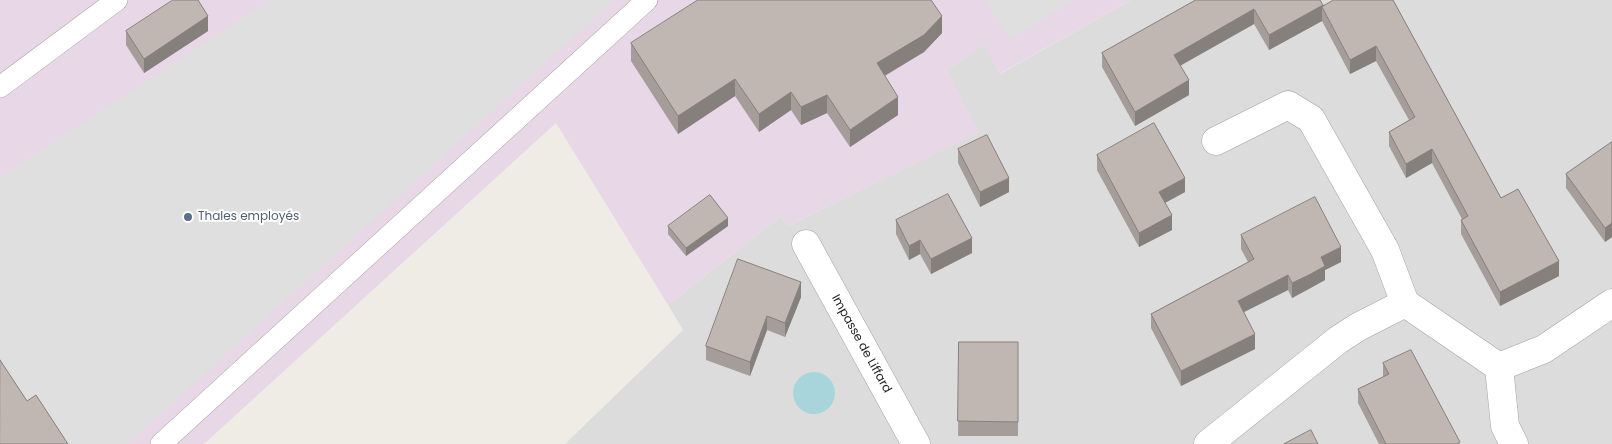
<!DOCTYPE html>
<html>
<head>
<meta charset="utf-8">
<style>
	body { margin:0 }
	canvas { display:block; background:#efece6 }
</style>
</head>
<body>
<canvas width="1612" height="444"></canvas>
<script>
const ctx = document.querySelector('canvas').getContext('2d');
ctx.lineJoin = 'round';
function fillPath(path, color) {
  ctx.fillStyle = color;
  ctx.fill(path, 'evenodd');
}
function strokePath(path, color, width, dash) {
  ctx.strokeStyle = color;
  ctx.lineWidth = width;
  ctx.lineCap = dash ? 'butt' : 'round';
  ctx.setLineDash(dash || []);
  ctx.stroke(path);
}
function write(font, color, halo, rows, align = 'center') {
  ctx.font = font + ' Poppins,sans-serif';
  ctx.lineWidth = 4;
  ctx.setLineDash([]);
  ctx.textBaseline = 'middle';
  ctx.strokeStyle = halo;
  ctx.fillStyle = color;
  for (const [text, x, y, turn = 0] of rows) {
    ctx.save();
    ctx.translate(x, y);
    ctx.rotate((+turn || 0) * Math.PI / 180);
    ctx.textAlign = isNaN(turn) ? turn : align;
    if (halo) ctx.strokeText(text, 0, 0);
    ctx.fillText(text, 0, 0);
    ctx.restore();
  }
}
fillPath(new Path2D(`
	M 1131,0 L 1612,0 L 1612,444 L 565,444 L 683,330 L 668,305 L 781,216 L 788,226 L 978,132 L 947,71 L 985,43 L 1000,74 Z`), '#dddcdc');
fillPath(new Path2D(`
	M 0,0 L 1131,0 L 999,74 L 985,44 L 947,71 L 979,132 L 788,226 L 781,216 L 668,305 L 556,123 L 204,444 L 0,444 Z`), '#e8d8e7');
fillPath(new Path2D(`
	M 271,0 L 614,0 L 128,444 L 0,444 L 0,177 Z
	M 985,0 L 1074,0 L 1011,39 Z`), '#dfdfdf');
fillPath(new Path2D(`
	M793 393a21 21 0 1 1 42 0a21 21 0 1 1-42 0Z`), '#a8d4db');
const lane = new Path2D(`
	M 0,87 L 117,0
	M 161,444 L 647,0`);
const street = new Path2D(`
	M 1216,141 L 1288,105 L 1311,119 L 1385,250 L 1405,303
	M 806,244 L 916,444
	M 1499,367 L 1505,426 L 1514,444
	M 1208,444 L 1338,340 L 1358,327 L 1405,303 L 1499,367 L 1544,349 L 1612,303`);
strokePath(lane, '#a3a3a3', 22);
strokePath(street, '#a3a3a3', 29);
strokePath(lane, '#fff', 21);
strokePath(street, '#fff', 28);
fillPath(new Path2D(`
	M 1196,0 L 1323,5 L 1393,0 L 1501,198 L 1559,276 L 1500,306 L 1461,234 L 1461,220 L 1462,219 L 1432,163 L 1406,178 L 1389,146 L 1389,132 L 1409,120 L 1376,61 L 1350,74 L 1322,21 L 1269,50 L 1254,24 L 1180,66 L 1189,95 L 1135,126 L 1102,67 L 1102,53 Z
	M 126,31 L 208,31 L 144,73 L 126,45 Z
	M 942,33 L 924,52 L 885,76 L 898,115 L 850,147 L 827,113 L 801,125 L 791,110 L 759,132 L 735,96 L 678,134 L 631,61 L 631,43 Z
	M 1612,142 L 1612,237 L 1605,242 L 1566,188 L 1566,174 Z
	M 958,149 L 1009,192 L 980,207 L 958,163 Z
	M 1097,155 L 1185,192 L 1165,203 L 1172,230 L 1139,247 L 1097,170 Z
	M 896,220 L 972,253 L 931,274 L 920,254 L 909,260 L 896,234 Z
	M 668,226 L 728,226 L 686,256 L 668,234 Z
	M 1241,235 L 1341,262 L 1325,270 L 1325,280 L 1309,289 L 1292,298 L 1288,290 L 1244,312 L 1255,349 L 1181,386 L 1151,328 L 1151,314 L 1248,262 L 1241,249 Z
	M 801,297 L 785,337 L 767,330 L 750,376 L 706,360 L 706,346 Z
	M 959,342 L 1018,342 L 1018,436 L 958,436 Z
	M 1383,363 L 1460,444 L 1379,444 L 1358,403 L 1358,389 L 1383,377 Z`), '#a59d99');
fillPath(new Path2D(`
	M 1323,5 L 1322,7 L 1322,21 L 1269,50 L 1269,35 Z
	M 1254,9 L 1254,24 L 1174,69 L 1174,55 Z
	M 208,16 L 208,31 L 144,73 L 144,59 Z
	M 942,16 L 942,33 L 924,52 L 877,80 L 877,63 Z
	M 1376,46 L 1376,61 L 1350,74 L 1350,60 Z
	M 735,79 L 735,96 L 678,134 L 678,116 Z
	M 1189,80 L 1189,95 L 1135,126 L 1135,112 Z
	M 791,92 L 791,110 L 759,132 L 759,114 Z
	M 827,95 L 827,113 L 801,125 L 801,107 Z
	M 898,97 L 898,115 L 850,147 L 850,130 Z
	M 1432,149 L 1432,163 L 1406,178 L 1406,164 Z
	M 1009,178 L 1009,192 L 980,207 L 980,192 Z
	M 1185,178 L 1185,192 L 1159,206 L 1159,192 Z
	M 1172,215 L 1172,230 L 1139,247 L 1139,233 Z
	M 728,218 L 728,226 L 686,256 L 686,248 Z
	M 1612,223 L 1612,237 L 1605,242 L 1605,228 Z
	M 972,238 L 972,253 L 931,274 L 931,259 Z
	M 920,240 L 920,254 L 909,260 L 909,246 Z
	M 1341,247 L 1341,262 L 1325,270 L 1325,280 L 1292,298 L 1292,283 L 1321,257 Z
	M 1559,261 L 1559,276 L 1500,306 L 1500,292 Z
	M 1288,275 L 1288,290 L 1238,315 L 1238,301 Z
	M 801,282 L 801,297 L 785,337 L 785,323 Z
	M 767,316 L 767,330 L 750,376 L 750,362 Z
	M 1255,334 L 1255,349 L 1181,386 L 1181,371 Z`), '#86807d');
const building = new Path2D(`
	M 173,0 L 198,0 L 208,16 L 144,59 L 126,31 Z
	M 698,0 L 931,0 L 942,16 L 924,35 L 877,63 L 898,97 L 850,130 L 827,95 L 801,107 L 791,92 L 759,114 L 735,79 L 678,116 L 631,43 Z
	M 1196,0 L 1320,0 L 1323,5 L 1269,35 L 1254,9 L 1174,55 L 1189,80 L 1135,112 L 1102,53 Z
	M 1334,0 L 1393,0 L 1501,198 L 1518,189 L 1559,261 L 1500,292 L 1461,220 L 1468,216 L 1432,149 L 1406,164 L 1389,132 L 1415,117 L 1376,46 L 1350,60 L 1322,7 Z
	M 1154,123 L 1185,178 L 1159,192 L 1172,215 L 1139,233 L 1097,155 Z
	M 987,135 L 1009,178 L 980,192 L 958,149 Z
	M 1612,142 L 1612,223 L 1605,228 L 1566,174 Z
	M 948,194 L 972,238 L 931,259 L 920,240 L 909,246 L 896,220 Z
	M 710,195 L 728,218 L 686,248 L 668,226 Z
	M 1315,197 L 1341,247 L 1321,257 L 1325,266 L 1309,275 L 1292,283 L 1288,275 L 1238,301 L 1255,334 L 1181,371 L 1151,314 L 1254,259 L 1241,235 Z
	M 738,259 L 801,282 L 785,323 L 767,316 L 750,362 L 706,346 Z
	M 959,342 L 1018,342 L 1018,422 L 958,421 Z
	M 1411,350 L 1460,442 L 1457,444 L 1386,444 L 1358,389 L 1389,374 L 1383,363 Z
	M 0,360 L 27,401 L 36,395 L 68,444 L 0,444 Z
	M 1311,430 L 1318,444 L 1284,444 Z`);
fillPath(building, '#c0b7b2');
strokePath(building, '#86807d', 1);
for (const [x, y, r, color] of [
	[188,217,5,"#5c6f8a"]
]) {
  const dot = new Path2D();
  dot.arc(x, y, r, 0, 2 * Math.PI);
  ctx.fillStyle = color;
  ctx.fill(dot);
  strokePath(dot, '#fff', 2);
}
write('12px', '#4e5e75', '#fff', [
	["Thales employés",198,217]
], 'left');
write('12px', '#1f1f1f', '#fff', [
	["Impasse de Liffard",861,344,61]
]);
</script>
</body>
</html>
